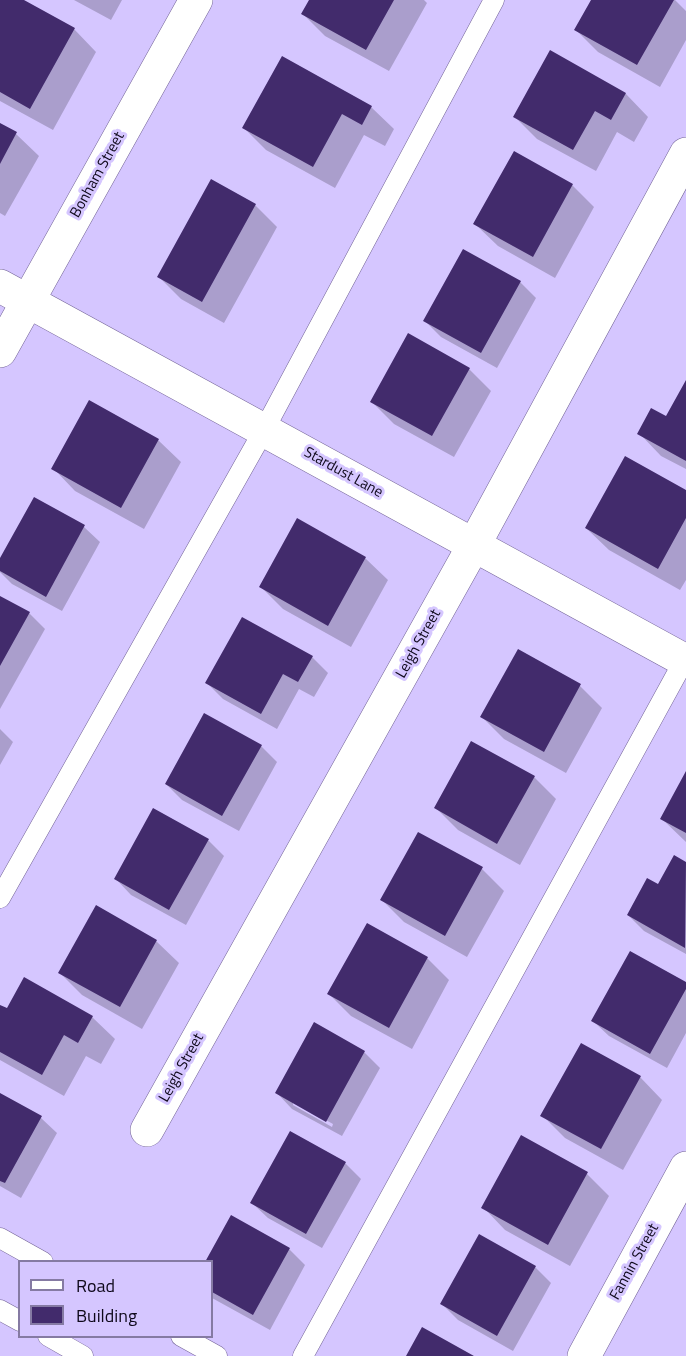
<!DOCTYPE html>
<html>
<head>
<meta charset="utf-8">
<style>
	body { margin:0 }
	#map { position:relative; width:686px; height:1356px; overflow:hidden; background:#d5c6ff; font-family:"Titillium Web",sans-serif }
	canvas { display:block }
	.legend { position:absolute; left:18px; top:1260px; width:195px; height:78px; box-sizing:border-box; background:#d5c6ff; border:2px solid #857aa3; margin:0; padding:8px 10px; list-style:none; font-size:18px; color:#0e081a }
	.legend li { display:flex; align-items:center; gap:12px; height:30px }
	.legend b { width:30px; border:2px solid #857aa3 }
</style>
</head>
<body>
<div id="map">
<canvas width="686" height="1356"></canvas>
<ul class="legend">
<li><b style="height:8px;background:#fff"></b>Road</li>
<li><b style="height:16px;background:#422b6c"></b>Building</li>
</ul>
</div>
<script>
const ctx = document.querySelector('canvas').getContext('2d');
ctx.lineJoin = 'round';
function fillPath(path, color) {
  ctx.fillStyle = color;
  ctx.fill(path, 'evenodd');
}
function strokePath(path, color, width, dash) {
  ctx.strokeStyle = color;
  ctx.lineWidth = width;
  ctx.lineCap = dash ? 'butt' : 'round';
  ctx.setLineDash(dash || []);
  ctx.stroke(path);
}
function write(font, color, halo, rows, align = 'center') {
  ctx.font = font + ' "Titillium Web",sans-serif';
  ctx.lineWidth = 6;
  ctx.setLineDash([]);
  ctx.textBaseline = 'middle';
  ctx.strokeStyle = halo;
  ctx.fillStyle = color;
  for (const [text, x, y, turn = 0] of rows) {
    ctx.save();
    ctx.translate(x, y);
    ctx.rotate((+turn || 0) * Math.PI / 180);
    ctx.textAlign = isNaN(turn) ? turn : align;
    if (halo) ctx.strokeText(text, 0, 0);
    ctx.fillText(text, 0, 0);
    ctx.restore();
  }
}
fillPath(new Path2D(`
	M 0,0 L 21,0 L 74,29 L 96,52 L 53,130 L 0,101 Z
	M 74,0 L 122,0 L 111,20 Z
	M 311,0 L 424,0 L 427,3 L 389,71 L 325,36 L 303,14 Z
	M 592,0 L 675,0 L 686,11 L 686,40 L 660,87 L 598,52 L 576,30 Z
	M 550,53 L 626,94 L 648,117 L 634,142 L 617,132 L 596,171 L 537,139 L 515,117 Z
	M 371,107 L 394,129 L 385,146 L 364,135 L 335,188 L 266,150 L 244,128 Z
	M 0,125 L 16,134 L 39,156 L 5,216 L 0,213 Z
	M 572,185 L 594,207 L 555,278 L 498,246 L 475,224 Z
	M 255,205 L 277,227 L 224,323 L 181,299 L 159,277 Z
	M 520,282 L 536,298 L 497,368 L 441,337 L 425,321 Z
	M 469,369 L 491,391 L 454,457 L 394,424 L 372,402 Z
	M 686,383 L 686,469 L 661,456 L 639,433 L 666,418 Z
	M 90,402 L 158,440 L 181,462 L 144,529 L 75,491 L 53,468 Z
	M 686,492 L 686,580 L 680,590 L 609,550 L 586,528 Z
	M 34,499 L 84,527 L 100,542 L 62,611 L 12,584 L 0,572 L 0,561 Z
	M 365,558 L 388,580 L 351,647 L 283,609 L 261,587 Z
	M 0,598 L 29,613 L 45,629 L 0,709 Z
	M 518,651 L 580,686 L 602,708 L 566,773 L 504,739 L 482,717 Z
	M 312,657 L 328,673 L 314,697 L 299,689 L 277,729 L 223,699 L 207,683 Z
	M 0,729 L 13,742 L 0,765 Z
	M 261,746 L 277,762 L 239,831 L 182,800 L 166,784 Z
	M 686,774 L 686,842 L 661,818 Z
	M 534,777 L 556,799 L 520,865 L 458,830 L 436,808 Z
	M 208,840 L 224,856 L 186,925 L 131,895 L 116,879 Z
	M 675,857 L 686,863 L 686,954 L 644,931 L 628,915 L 659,886 Z
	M 482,869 L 504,891 L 467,957 L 404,922 L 382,900 Z
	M 156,941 L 179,963 L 142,1029 L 82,995 L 60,973 Z
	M 427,958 L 449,980 L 412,1049 L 351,1016 L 329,994 Z
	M 686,984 L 686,1033 L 667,1068 L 609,1036 L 593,1021 Z
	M 0,1006 L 7,1010 L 92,1017 L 115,1039 L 101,1064 L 86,1056 L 64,1096 L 0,1060 Z
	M 364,1052 L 380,1068 L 342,1136 L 292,1109 L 277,1093 ZM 293,1102 L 333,1124 L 332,1127 L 293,1105 Z
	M 640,1077 L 662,1100 L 623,1170 L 565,1138 L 542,1115 Z
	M 0,1095 L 41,1118 L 57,1133 L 21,1198 L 0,1186 Z
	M 345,1163 L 361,1179 L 322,1248 L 268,1218 L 252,1203 Z
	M 587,1174 L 609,1196 L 570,1266 L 505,1230 L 483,1207 Z
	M 231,1217 L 289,1249 L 305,1265 L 270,1330 L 212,1298 L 212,1262 Z
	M 535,1267 L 551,1283 L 513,1351 L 458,1320 L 442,1304 Z`), '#0003');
fillPath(new Path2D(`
	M 0,0 L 24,0 L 75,28 L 30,109 L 0,92 Z
	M 309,0 L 394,0 L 366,50 L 301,14 Z
	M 591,0 L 674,0 L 637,65 L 574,30 Z
	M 550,50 L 626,93 L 611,120 L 595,111 L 573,150 L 513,117 Z
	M 282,56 L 372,106 L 362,125 L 342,114 L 313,167 L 242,128 Z
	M 0,123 L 17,132 L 0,164 Z
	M 514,151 L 573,184 L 533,257 L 473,224 Z
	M 211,179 L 256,204 L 202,302 L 157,277 Z
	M 463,249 L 521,281 L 481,353 L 423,321 Z
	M 408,333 L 470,368 L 432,436 L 370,402 Z
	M 686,380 L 686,461 L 637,434 L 651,408 L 666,416 Z
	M 89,400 L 159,439 L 121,508 L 51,469 Z
	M 625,456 L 686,490 L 686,518 L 658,569 L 585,528 Z
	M 34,497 L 85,525 L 46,597 L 0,571 L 0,558 Z
	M 297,518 L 366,557 L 328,626 L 259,587 Z
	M 0,596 L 30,612 L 0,666 Z
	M 242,617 L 313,656 L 298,682 L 283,674 L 261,714 L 205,683 Z
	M 518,649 L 581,684 L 544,752 L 480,717 Z
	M 204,713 L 262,745 L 222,816 L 165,784 Z
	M 471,741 L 535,776 L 497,844 L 434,808 Z
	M 686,771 L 686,833 L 660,819 Z
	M 153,808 L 209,839 L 169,910 L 114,879 Z
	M 418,832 L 483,867 L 445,936 L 380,900 Z
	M 674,855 L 686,862 L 685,948 L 627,915 L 647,878 L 658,884 Z
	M 96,905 L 157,940 L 120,1007 L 58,973 Z
	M 367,923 L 428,957 L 389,1028 L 327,994 Z
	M 630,951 L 686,982 L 686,989 L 650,1054 L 591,1021 Z
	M 24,977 L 93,1016 L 78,1043 L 64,1035 L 42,1075 L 0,1052 L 0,1005 L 7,1008 Z
	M 314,1022 L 365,1051 L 326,1122 L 275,1093 Z
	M 581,1043 L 641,1076 L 601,1149 L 540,1116 Z
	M 0,1093 L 42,1116 L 5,1183 L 0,1181 Z
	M 290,1131 L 346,1162 L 306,1234 L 250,1203 Z
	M 521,1135 L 588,1172 L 548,1245 L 481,1208 Z
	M 231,1215 L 290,1248 L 253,1315 L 212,1292 L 212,1262 L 205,1262 Z
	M 479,1234 L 536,1266 L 497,1336 L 440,1304 Z
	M 422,1327 L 474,1356 L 406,1356 Z`), '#422b6c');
const lane = new Path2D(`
	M 0,898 L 264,430 L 494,0
	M 0,1238 L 43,1262
	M 0,1310 L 20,1321
	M 48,1336 L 83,1356
	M 181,1336 L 217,1356
	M 303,1356 L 686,657`);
const street = new Path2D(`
	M 0,351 L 196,0
	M 147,1130 L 474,545 L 686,154`);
const secondary = new Path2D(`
	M 0,286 L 686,661
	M 584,1356 L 686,1168`);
strokePath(lane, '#726396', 21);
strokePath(street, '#726396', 34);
strokePath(secondary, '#726396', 34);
strokePath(lane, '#fff', 20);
strokePath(street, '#fff', 33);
strokePath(secondary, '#fff', 33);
write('15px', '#0e081a', '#d5c6ff', [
	["Bonham Street",98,175,-61],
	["Stardust Lane",343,473,29],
	["Leigh Street",419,644,-61],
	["Leigh Street",182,1068,-61],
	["Fannin Street",635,1262,-61]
]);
</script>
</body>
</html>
